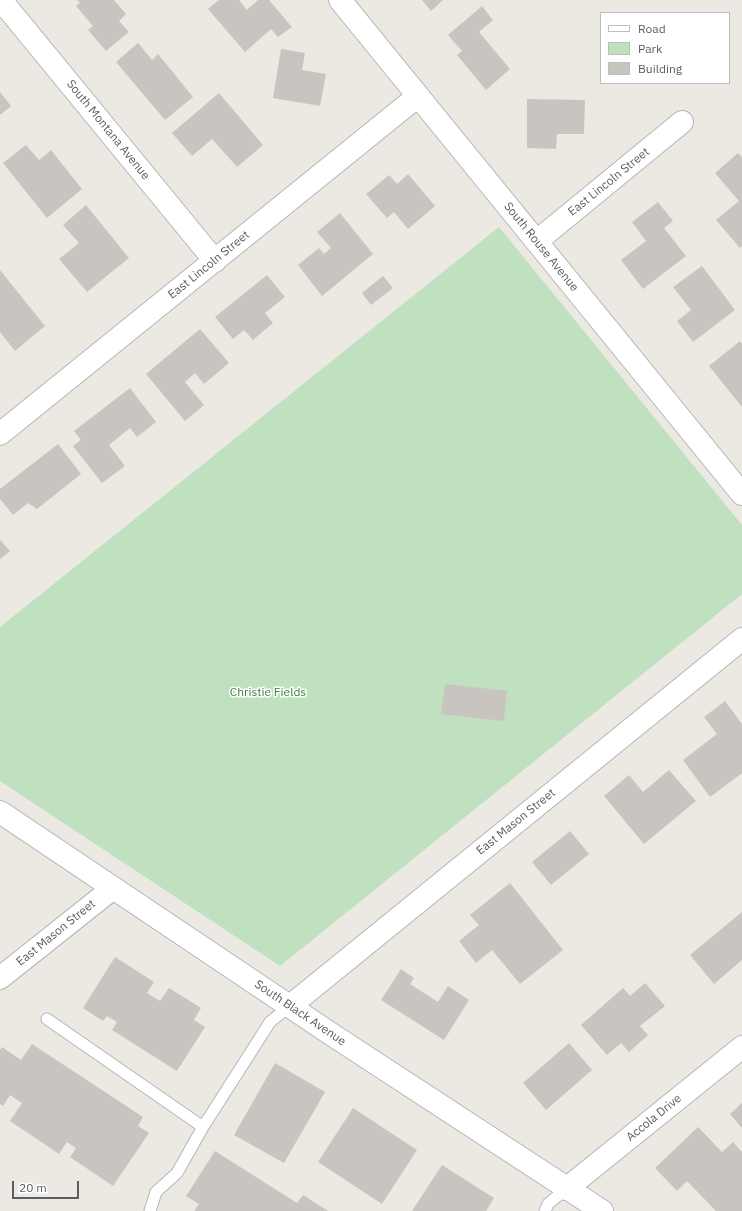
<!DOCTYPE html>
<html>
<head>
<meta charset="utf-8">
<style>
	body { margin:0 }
	#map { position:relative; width:742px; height:1211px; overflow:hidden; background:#ebe9e1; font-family:"IBM Plex Sans",sans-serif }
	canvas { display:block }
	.legend { position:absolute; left:600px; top:12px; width:130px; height:72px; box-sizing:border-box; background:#fff; border:1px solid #bdbebf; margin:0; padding:5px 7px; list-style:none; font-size:12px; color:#595c60 }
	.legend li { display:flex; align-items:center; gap:8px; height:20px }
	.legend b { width:20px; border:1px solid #bdbebf }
	.scale { position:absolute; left:12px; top:1181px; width:67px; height:18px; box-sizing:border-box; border:2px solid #595c60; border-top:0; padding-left:5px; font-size:12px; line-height:14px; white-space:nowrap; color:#595c60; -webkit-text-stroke:3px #fff; paint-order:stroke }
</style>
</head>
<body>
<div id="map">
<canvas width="742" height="1211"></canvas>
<ul class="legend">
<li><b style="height:5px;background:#fff"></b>Road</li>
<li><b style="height:11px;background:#bfe1bf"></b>Park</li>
<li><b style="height:11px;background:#c8c5c0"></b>Building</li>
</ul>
<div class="scale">20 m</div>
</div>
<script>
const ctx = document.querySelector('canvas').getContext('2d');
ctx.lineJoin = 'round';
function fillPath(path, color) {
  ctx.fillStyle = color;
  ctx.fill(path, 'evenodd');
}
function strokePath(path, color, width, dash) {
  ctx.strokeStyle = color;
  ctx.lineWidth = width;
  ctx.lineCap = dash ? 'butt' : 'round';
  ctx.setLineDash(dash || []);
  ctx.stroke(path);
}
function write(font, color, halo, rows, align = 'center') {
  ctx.font = font + ' "IBM Plex Sans",sans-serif';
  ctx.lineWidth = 3;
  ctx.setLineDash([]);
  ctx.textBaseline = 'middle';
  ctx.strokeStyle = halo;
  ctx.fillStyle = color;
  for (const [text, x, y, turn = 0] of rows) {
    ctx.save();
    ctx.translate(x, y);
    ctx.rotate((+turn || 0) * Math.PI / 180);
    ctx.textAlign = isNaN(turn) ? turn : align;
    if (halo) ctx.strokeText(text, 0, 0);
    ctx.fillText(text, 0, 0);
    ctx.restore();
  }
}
fillPath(new Path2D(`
	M 499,227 L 742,525 L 742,594 L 280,966 L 0,781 L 0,627 Z`), '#bfe1bf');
fillPath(new Path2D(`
	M 77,0 L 114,0 L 126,14 L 119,21 L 129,32 L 106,51 L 88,30 L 93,26 L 76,6 L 80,3 Z
	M 219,0 L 239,0 L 247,10 L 258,0 L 269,0 L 292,27 L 278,37 L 271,29 L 245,52 L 208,9 Z
	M 422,0 L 443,0 L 431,11 Z
	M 482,6 L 493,20 L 479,32 L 510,69 L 486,90 L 457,55 L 462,51 L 448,35 Z
	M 138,43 L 152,60 L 158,54 L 193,97 L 165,120 L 116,62 Z
	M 281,49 L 305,53 L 302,70 L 326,74 L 320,106 L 273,98 Z
	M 0,92 L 11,106 L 0,115 Z
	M 219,93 L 263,145 L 237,167 L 212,139 L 192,156 L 172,133 Z
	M 527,99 L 585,100 L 584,134 L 557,134 L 556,149 L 527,148 Z
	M 26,145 L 39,160 L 51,150 L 82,189 L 47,218 L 3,163 Z
	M 738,153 L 742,157 L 742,246 L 740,248 L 716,220 L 739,201 L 715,173 Z
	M 408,174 L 435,206 L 408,229 L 394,212 L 387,218 L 366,194 L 389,175 L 397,184 Z
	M 658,202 L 673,221 L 664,228 L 686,256 L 643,289 L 621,260 L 646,241 L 632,222 Z
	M 86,205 L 129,258 L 87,292 L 59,259 L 79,243 L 63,225 Z
	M 340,213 L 373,254 L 322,296 L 298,265 L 319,248 L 324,254 L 331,248 L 317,232 Z
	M 702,266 L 735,310 L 693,342 L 677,321 L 691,310 L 673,287 Z
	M 0,270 L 45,326 L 15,351 L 0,332 Z
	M 267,275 L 285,297 L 265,313 L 273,323 L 253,340 L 244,330 L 233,339 L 215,317 Z
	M 383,276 L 393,288 L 371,305 L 362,293 Z
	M 200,329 L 229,363 L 204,384 L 195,373 L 185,382 L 204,405 L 185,421 L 146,374 Z
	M 740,341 L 742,344 L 742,407 L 709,366 Z
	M 130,388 L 156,422 L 137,437 L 130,428 L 109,445 L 125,466 L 102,483 L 73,446 L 81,440 L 74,431 Z
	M 58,444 L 81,474 L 37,509 L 28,503 L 13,515 L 0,499 L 0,489 Z
	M 0,540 L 10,551 L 0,559 Z
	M 445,684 L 507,691 L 504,721 L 441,714 Z
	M 725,701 L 742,724 L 742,773 L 710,797 L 683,760 L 717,734 L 704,717 Z
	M 669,770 L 696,801 L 644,844 L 604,796 L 629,775 L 643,792 Z
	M 570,831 L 589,854 L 551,885 L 532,862 Z
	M 510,883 L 563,950 L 520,984 L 492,950 L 476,963 L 459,941 L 479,925 L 470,915 Z
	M 742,912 L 742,960 L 714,984 L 690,955 Z
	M 115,957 L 154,982 L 147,993 L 160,1001 L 169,988 L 201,1008 L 194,1020 L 205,1027 L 177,1071 L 112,1030 L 117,1022 L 107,1016 L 103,1021 L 83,1008 Z
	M 401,969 L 414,978 L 410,984 L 438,1002 L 448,986 L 469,1000 L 444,1040 L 381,1000 Z
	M 645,983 L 665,1006 L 640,1026 L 648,1035 L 629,1052 L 621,1043 L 607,1055 L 581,1025 L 623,988 L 630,996 Z
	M 569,1043 L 592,1070 L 546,1110 L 523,1083 Z
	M 32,1044 L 143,1117 L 138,1126 L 149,1133 L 113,1186 L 70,1157 L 76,1148 L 67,1142 L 59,1154 L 10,1121 L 22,1103 L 10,1095 L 3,1106 L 0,1104 L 0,1050 L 2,1047 L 21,1060 Z
	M 275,1063 L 325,1092 L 284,1163 L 234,1135 Z
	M 742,1103 L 742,1128 L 730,1114 Z
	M 353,1108 L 417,1150 L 382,1204 L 318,1162 Z
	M 698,1127 L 722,1152 L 733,1142 L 742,1152 L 742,1211 L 716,1211 L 687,1181 L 677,1191 L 655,1168 Z
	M 215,1151 L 297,1203 L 303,1195 L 328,1211 L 194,1211 L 199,1204 L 186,1196 Z
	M 442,1165 L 494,1198 L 486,1211 L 412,1211 Z`), '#c8c5c0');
const lane = new Path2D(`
	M 47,1019 L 203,1127
	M 150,1211 L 156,1192 L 177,1173 L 203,1127 L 270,1022 L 290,1006
	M 545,1211 L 548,1204 L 566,1189`);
const street = new Path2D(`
	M 1,0 L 215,261
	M 340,0 L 742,494
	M 537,241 L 682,122
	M 0,434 L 418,96
	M 0,812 L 331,1034 L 602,1211
	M 0,978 L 112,889
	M 290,1006 L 742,639
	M 566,1189 L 742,1047`);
strokePath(lane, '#b3b6ba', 13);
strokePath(street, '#b3b6ba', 24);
strokePath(lane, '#fff', 11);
strokePath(street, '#fff', 22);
write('12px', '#595c60', '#fff', [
	["South Montana Avenue",108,130,51],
	["East Lincoln Street",609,182,-39],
	["South Rouse Avenue",541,247,51],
	["East Lincoln Street",209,265,-39],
	["East Mason Street",516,822,-39],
	["East Mason Street",56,933,-39],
	["South Black Avenue",300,1013,34],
	["Accola Drive",654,1118,-39]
]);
write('12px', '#3b7e3e', '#fff', [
	["Christie Fields",268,693]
]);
</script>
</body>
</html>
